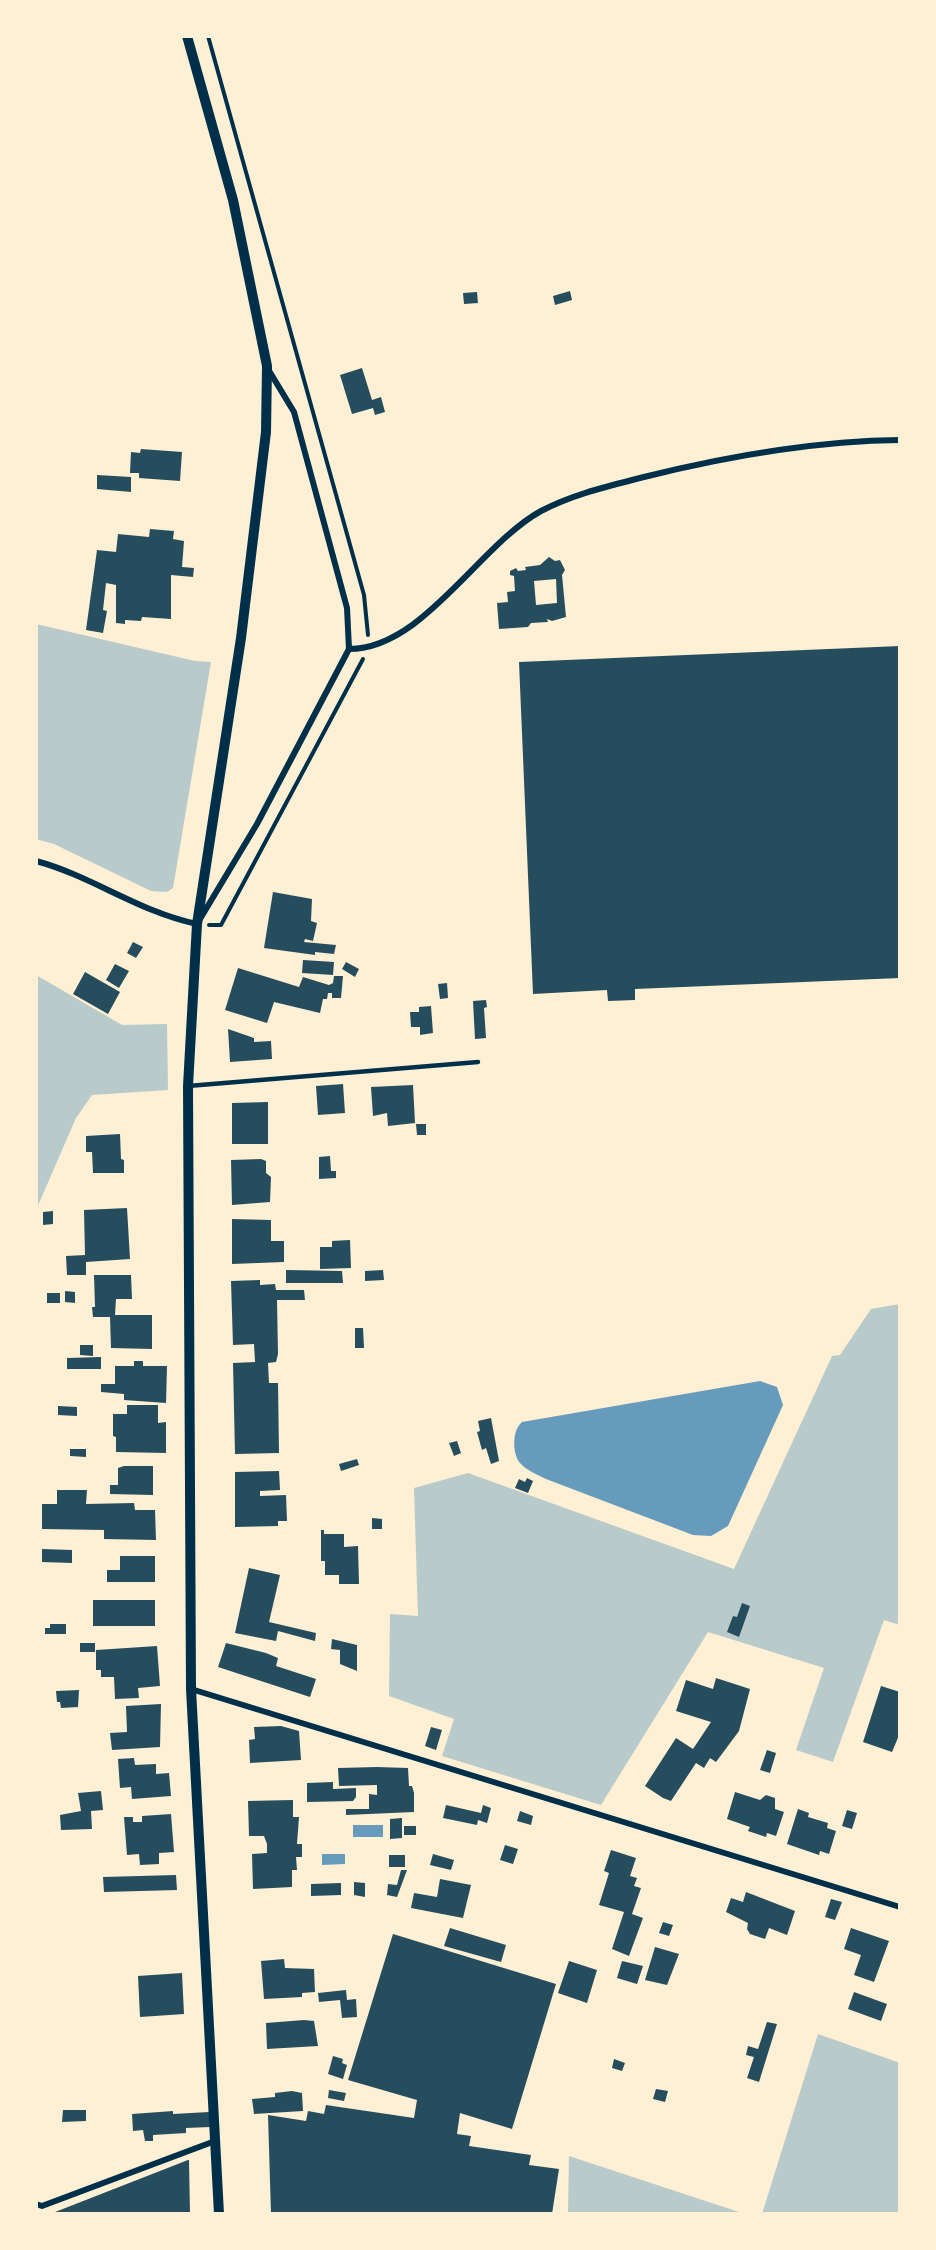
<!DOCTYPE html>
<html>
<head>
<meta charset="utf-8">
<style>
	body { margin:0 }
	#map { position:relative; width:936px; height:2250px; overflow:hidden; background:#fdf0d5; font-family:"Archivo Narrow",sans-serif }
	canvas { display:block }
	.frame { position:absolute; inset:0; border:38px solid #fdf0d5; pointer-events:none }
</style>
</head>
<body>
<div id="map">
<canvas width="936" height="2250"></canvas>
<div class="frame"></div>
</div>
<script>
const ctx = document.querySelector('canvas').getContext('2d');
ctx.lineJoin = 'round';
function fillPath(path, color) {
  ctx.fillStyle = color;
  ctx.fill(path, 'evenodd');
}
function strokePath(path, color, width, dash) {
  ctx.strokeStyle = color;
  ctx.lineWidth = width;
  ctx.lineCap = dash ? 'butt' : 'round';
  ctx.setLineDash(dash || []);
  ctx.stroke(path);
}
fillPath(new Path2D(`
	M 36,624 L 195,661 L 211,662 L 173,888 L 167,892 L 151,891 L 54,844 L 36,839 Z
	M 36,975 L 122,1025 L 167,1024 L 168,1090 L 92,1095 L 76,1118 L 36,1210 Z
	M 900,1304 L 900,1625 L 884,1620 L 833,1762 L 796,1750 L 824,1668 L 708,1632 L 601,1805 L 442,1756 L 454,1719 L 389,1696 L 390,1614 L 418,1616 L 414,1488 L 468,1473 L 734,1569 L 832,1356 L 840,1355 L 871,1309 Z
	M 818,2034 L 900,2063 L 900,2214 L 762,2214 Z
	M 569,2156 L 745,2214 L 568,2214 Z`), '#b9caca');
fillPath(new Path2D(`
	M 760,1381 L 777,1387 L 783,1405 L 728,1526 L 711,1536 L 693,1535 L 546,1479 C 538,1475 526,1470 520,1463 C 512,1453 512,1430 522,1422 Z
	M 353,1825 L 383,1825 L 383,1837 L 353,1837 Z
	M 322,1854 L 345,1854 L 345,1864 L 322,1865 Z`), '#669bbc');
fillPath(new Path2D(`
	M 570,291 L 572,300 L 555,305 L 553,296 Z
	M 477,292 L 478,303 L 464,304 L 463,293 Z
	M 362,368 L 372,400 L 381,397 L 385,412 L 375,415 L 373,408 L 352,414 L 340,375 Z
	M 141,449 L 182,452 L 180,481 L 139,478 L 139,473 L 130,473 L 131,452 L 140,453 Z
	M 97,475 L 131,477 L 131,492 L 97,489 Z
	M 150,529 L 174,531 L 173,539 L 184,541 L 182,567 L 194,568 L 193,577 L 171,575 L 171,619 L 142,617 L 141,621 L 125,620 L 125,624 L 116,623 L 116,585 L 106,583 L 103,610 L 107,611 L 103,633 L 86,630 L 97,550 L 116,552 L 118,534 L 149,537 Z
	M 549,557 L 555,561 L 560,560 L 565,570 L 562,575 L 566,617 L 552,621 L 547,619 L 548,622 L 531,623 L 528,627 L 499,629 L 497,603 L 508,602 L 507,592 L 515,591 L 514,576 L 510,575 L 510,571 L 516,568 L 518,571 L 526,570 L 525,567 L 540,565 ZM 556,579 L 557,603 L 536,605 L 534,581 Z
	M 900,646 L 900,978 L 635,989 L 635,1000 L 608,1001 L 607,990 L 533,994 L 519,662 Z
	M 273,892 L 312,899 L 311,921 L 317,923 L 313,941 L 305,939 L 304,942 L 336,945 L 334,954 L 315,952 L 315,955 L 264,948 Z
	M 133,942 L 143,947 L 136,958 L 127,953 Z
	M 303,960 L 334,962 L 333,975 L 302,973 Z
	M 346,962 L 359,969 L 355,977 L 342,969 Z
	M 115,964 L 129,971 L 119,988 L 106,980 Z
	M 238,968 L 299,987 L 303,977 L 329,985 L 333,983 L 334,976 L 343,976 L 341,998 L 332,998 L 332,993 L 328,993 L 327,999 L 323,999 L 320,1013 L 274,1002 L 267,1023 L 225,1010 Z
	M 85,972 L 120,992 L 108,1014 L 73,994 Z
	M 447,983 L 448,998 L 440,999 L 438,984 Z
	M 486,1000 L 487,1007 L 484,1008 L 486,1038 L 475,1039 L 473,1001 Z
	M 431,1006 L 433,1033 L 420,1035 L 420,1027 L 411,1027 L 410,1012 L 419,1012 L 419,1007 Z
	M 228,1029 L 254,1038 L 254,1042 L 271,1041 L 272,1059 L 230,1062 Z
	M 343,1084 L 345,1113 L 318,1115 L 316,1086 Z
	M 413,1085 L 415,1123 L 388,1126 L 387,1113 L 373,1116 L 371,1087 Z
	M 268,1102 L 268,1144 L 232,1144 L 232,1103 Z
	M 416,1124 L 426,1124 L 426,1135 L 417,1135 Z
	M 120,1134 L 121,1159 L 124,1160 L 124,1173 L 93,1173 L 92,1152 L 86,1152 L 86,1136 Z
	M 330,1156 L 331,1171 L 336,1171 L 336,1178 L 319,1179 L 319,1157 Z
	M 261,1159 L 266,1161 L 266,1173 L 271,1177 L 270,1202 L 232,1205 L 231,1160 Z
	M 127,1208 L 130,1259 L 86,1262 L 86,1275 L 67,1275 L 66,1256 L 85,1255 L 84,1210 Z
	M 53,1211 L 53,1224 L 43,1225 L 43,1212 Z
	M 232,1219 L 271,1220 L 271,1241 L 284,1241 L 284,1262 L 232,1264 Z
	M 350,1240 L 351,1268 L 320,1269 L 320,1247 L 332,1247 L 332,1241 Z
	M 286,1270 L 342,1271 L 343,1283 L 286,1283 Z
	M 383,1270 L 384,1280 L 365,1281 L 365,1271 Z
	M 94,1275 L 131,1275 L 132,1299 L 116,1299 L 115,1315 L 152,1315 L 152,1349 L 111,1348 L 110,1317 L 93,1317 L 92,1307 L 95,1307 Z
	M 260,1280 L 260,1285 L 275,1284 L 276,1290 L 304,1290 L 305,1300 L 277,1300 L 278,1354 L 276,1362 L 268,1363 L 269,1383 L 278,1383 L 279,1453 L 235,1454 L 233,1363 L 255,1362 L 254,1344 L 233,1345 L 231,1281 Z
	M 65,1291 L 75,1292 L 75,1303 L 65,1302 Z
	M 47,1293 L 60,1293 L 60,1303 L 47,1303 Z
	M 355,1328 L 363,1328 L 364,1348 L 355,1348 Z
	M 80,1345 L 93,1345 L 93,1356 L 80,1355 Z
	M 101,1357 L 101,1369 L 67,1369 L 67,1358 Z
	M 134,1361 L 143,1361 L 143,1366 L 167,1366 L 166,1403 L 124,1400 L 124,1394 L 101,1392 L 101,1384 L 115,1384 L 115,1366 L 134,1366 Z
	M 127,1405 L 158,1405 L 158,1423 L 166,1422 L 166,1453 L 116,1452 L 116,1437 L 113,1436 L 113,1414 L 127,1414 Z
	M 58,1406 L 77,1407 L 77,1416 L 58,1415 Z
	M 491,1418 L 499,1461 L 491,1464 L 486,1448 L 482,1450 L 477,1432 L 480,1431 L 478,1421 Z
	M 457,1441 L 461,1453 L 454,1456 L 449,1443 Z
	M 70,1449 L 86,1449 L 86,1457 L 70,1456 Z
	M 357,1459 L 359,1465 L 341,1471 L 339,1464 Z
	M 124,1466 L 153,1466 L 153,1495 L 110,1494 L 110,1485 L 118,1485 L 118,1468 Z
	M 279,1471 L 280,1490 L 260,1491 L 260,1496 L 286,1495 L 287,1521 L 278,1521 L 278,1526 L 235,1527 L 235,1472 Z
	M 527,1478 L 533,1481 L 528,1493 L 515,1488 L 519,1479 L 525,1482 Z
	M 57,1490 L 87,1490 L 86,1504 L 134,1503 L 135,1510 L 155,1510 L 156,1540 L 104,1539 L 104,1530 L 42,1529 L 42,1504 L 57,1504 Z
	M 372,1518 L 382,1519 L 382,1529 L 372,1529 Z
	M 321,1530 L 324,1530 L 324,1534 L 344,1534 L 344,1547 L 358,1546 L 359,1584 L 339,1584 L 339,1575 L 325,1575 L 325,1561 L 321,1561 Z
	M 42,1549 L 72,1550 L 72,1563 L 42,1562 Z
	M 120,1556 L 155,1556 L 155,1582 L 107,1582 L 107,1570 L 120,1570 Z
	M 249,1568 L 280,1575 L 269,1622 L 316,1633 L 315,1641 L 278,1631 L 276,1641 L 235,1633 Z
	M 93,1600 L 155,1600 L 155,1626 L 93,1626 Z
	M 742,1603 L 750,1606 L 739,1637 L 727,1632 L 733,1616 L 737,1617 Z
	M 50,1624 L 66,1624 L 66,1634 L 45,1634 L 45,1628 L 50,1628 Z
	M 332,1639 L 357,1645 L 357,1671 L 340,1664 L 340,1650 L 331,1649 Z
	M 80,1643 L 95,1643 L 95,1652 L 80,1652 Z
	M 226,1643 L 266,1653 L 278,1658 L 276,1666 L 316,1679 L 310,1697 L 218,1667 Z
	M 157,1646 L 160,1686 L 138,1688 L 139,1698 L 115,1699 L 114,1677 L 101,1677 L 101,1670 L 96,1670 L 96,1650 Z
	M 716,1678 L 750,1689 L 739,1731 L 716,1762 L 710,1758 L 704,1768 L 696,1763 L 671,1801 L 663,1798 L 645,1786 L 676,1738 L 693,1749 L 711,1722 L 676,1711 L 686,1680 L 713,1689 Z
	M 881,1686 L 900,1692 L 900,1733 L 892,1752 L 863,1742 Z
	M 79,1690 L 78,1707 L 61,1708 L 60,1702 L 57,1702 L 56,1691 Z
	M 161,1704 L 160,1747 L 112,1750 L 110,1733 L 127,1732 L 126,1706 Z
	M 281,1726 L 299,1731 L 301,1760 L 250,1763 L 249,1740 L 255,1739 L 254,1727 Z
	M 431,1727 L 442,1730 L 436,1750 L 425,1746 Z
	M 767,1750 L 776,1753 L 770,1773 L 760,1770 Z
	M 134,1758 L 135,1765 L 156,1764 L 156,1774 L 169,1773 L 171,1796 L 132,1799 L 131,1787 L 120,1788 L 118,1759 Z
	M 377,1767 L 408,1768 L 409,1786 L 412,1786 L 414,1793 L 414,1812 L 346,1815 L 346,1809 L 369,1809 L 369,1794 L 377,1795 L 377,1785 L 339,1786 L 338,1768 Z
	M 333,1782 L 333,1789 L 356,1788 L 356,1797 L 353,1801 L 307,1802 L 307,1783 Z
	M 101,1791 L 103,1810 L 91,1811 L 92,1829 L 61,1830 L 60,1815 L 81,1811 L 78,1793 Z
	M 735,1792 L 760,1800 L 766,1795 L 775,1798 L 775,1809 L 784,1812 L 776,1836 L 767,1833 L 766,1837 L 748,1831 L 750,1827 L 727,1819 Z
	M 293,1800 L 293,1817 L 299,1817 L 297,1844 L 302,1844 L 302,1857 L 296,1857 L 297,1870 L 292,1870 L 292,1887 L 253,1889 L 252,1854 L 267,1853 L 267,1844 L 264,1836 L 249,1836 L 248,1801 Z
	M 446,1805 L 481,1813 L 483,1805 L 491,1808 L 487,1823 L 478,1820 L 477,1825 L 443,1818 Z
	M 798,1809 L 809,1813 L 808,1817 L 828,1823 L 827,1828 L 836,1831 L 829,1854 L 820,1851 L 819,1855 L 787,1844 Z
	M 847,1810 L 857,1813 L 852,1829 L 842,1826 Z
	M 520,1811 L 533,1816 L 531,1825 L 517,1821 Z
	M 171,1814 L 174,1852 L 159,1853 L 159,1864 L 140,1865 L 139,1854 L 127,1855 L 124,1817 L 133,1817 L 133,1822 L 142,1822 L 142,1816 Z
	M 402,1818 L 402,1838 L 390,1839 L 390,1819 Z
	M 404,1826 L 416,1826 L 416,1835 L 404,1835 Z
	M 505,1845 L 518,1849 L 513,1864 L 500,1860 Z
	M 611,1850 L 636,1858 L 630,1876 L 637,1878 L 634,1886 L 641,1888 L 632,1914 L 643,1918 L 629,1956 L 612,1949 L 624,1912 L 599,1905 L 609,1873 L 604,1871 Z
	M 433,1854 L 454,1860 L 451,1870 L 430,1865 Z
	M 389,1855 L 405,1855 L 405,1867 L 389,1867 Z
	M 401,1870 L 407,1870 L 397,1897 L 387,1895 L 388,1884 L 397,1885 Z
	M 176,1875 L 177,1890 L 104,1892 L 103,1877 Z
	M 440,1879 L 471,1885 L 463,1918 L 411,1908 L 414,1893 L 437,1897 Z
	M 354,1882 L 365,1883 L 365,1897 L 354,1895 Z
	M 341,1883 L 341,1895 L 311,1896 L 311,1884 Z
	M 746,1892 L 795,1911 L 787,1935 L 769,1928 L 765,1939 L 750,1934 L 747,1929 L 748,1923 L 726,1912 L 731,1898 L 743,1902 Z
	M 831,1899 L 842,1902 L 835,1920 L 825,1917 Z
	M 663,1922 L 673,1925 L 669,1936 L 659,1933 Z
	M 450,1928 L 506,1945 L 501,1962 L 444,1946 Z
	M 851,1928 L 889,1941 L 874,1982 L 854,1975 L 861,1955 L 844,1949 Z
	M 393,1934 L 556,1984 L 512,2129 L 460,2113 L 457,2134 L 471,2136 L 469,2146 L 531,2155 L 529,2165 L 559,2169 L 552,2214 L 271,2214 L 268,2115 L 306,2121 L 308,2111 L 324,2114 L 326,2105 L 414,2118 L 417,2100 L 348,2080 Z
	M 655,1947 L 679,1954 L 667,1985 L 645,1980 Z
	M 284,1959 L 285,1968 L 314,1969 L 315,1992 L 302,1993 L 302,1997 L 264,1999 L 261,1961 Z
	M 569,1961 L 597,1970 L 587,2003 L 558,1993 Z
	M 622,1961 L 643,1966 L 637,1984 L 617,1978 Z
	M 182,1973 L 184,2014 L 140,2017 L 138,1976 Z
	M 346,1990 L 347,2000 L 356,1999 L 357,2017 L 342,2018 L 340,2000 L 319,2002 L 318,1993 Z
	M 854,1992 L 887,2004 L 881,2021 L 848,2009 Z
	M 304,2020 L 314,2021 L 318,2046 L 267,2049 L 266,2023 Z
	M 767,2022 L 777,2024 L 759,2082 L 747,2078 L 754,2057 L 746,2055 L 748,2046 L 758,2049 Z
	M 333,2056 L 343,2059 L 342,2063 L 347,2065 L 343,2079 L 328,2074 Z
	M 614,2059 L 625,2063 L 622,2071 L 612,2068 Z
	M 656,2089 L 668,2091 L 665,2102 L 653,2099 Z
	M 329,2090 L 346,2093 L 344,2101 L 328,2098 Z
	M 292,2091 L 302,2093 L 303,2111 L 254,2114 L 252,2099 L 275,2097 L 275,2093 Z
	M 63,2110 L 86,2110 L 86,2121 L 62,2122 Z
	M 173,2111 L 173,2114 L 209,2112 L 210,2127 L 186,2128 L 186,2133 L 153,2135 L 153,2141 L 145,2141 L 143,2130 L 133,2131 L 132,2114 Z
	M 189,2160 L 190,2214 L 50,2214 L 188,2160 Z`), '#264d5e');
strokePath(new Path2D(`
	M 208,36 L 364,595 L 368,635
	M 209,925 L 221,925 L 363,659`), '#003049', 4);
strokePath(new Path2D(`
	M 188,1086 L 478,1062`), '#003049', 4.5);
strokePath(new Path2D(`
	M 349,649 C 423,649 479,545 541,511 C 573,494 609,486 644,477 C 728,456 813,441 900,440
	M 36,861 C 92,876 139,912 197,924 L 257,824 L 349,649 L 347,608 L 294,412 L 268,369
	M 191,1689 L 900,1907
	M 36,2204 L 42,2206 L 215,2141`), '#003049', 6);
strokePath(new Path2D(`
	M 187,36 L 233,200 L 267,366 L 266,432 L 241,638 L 197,924 L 188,1086 L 191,1689 L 219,2214`), '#003049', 10);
</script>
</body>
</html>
